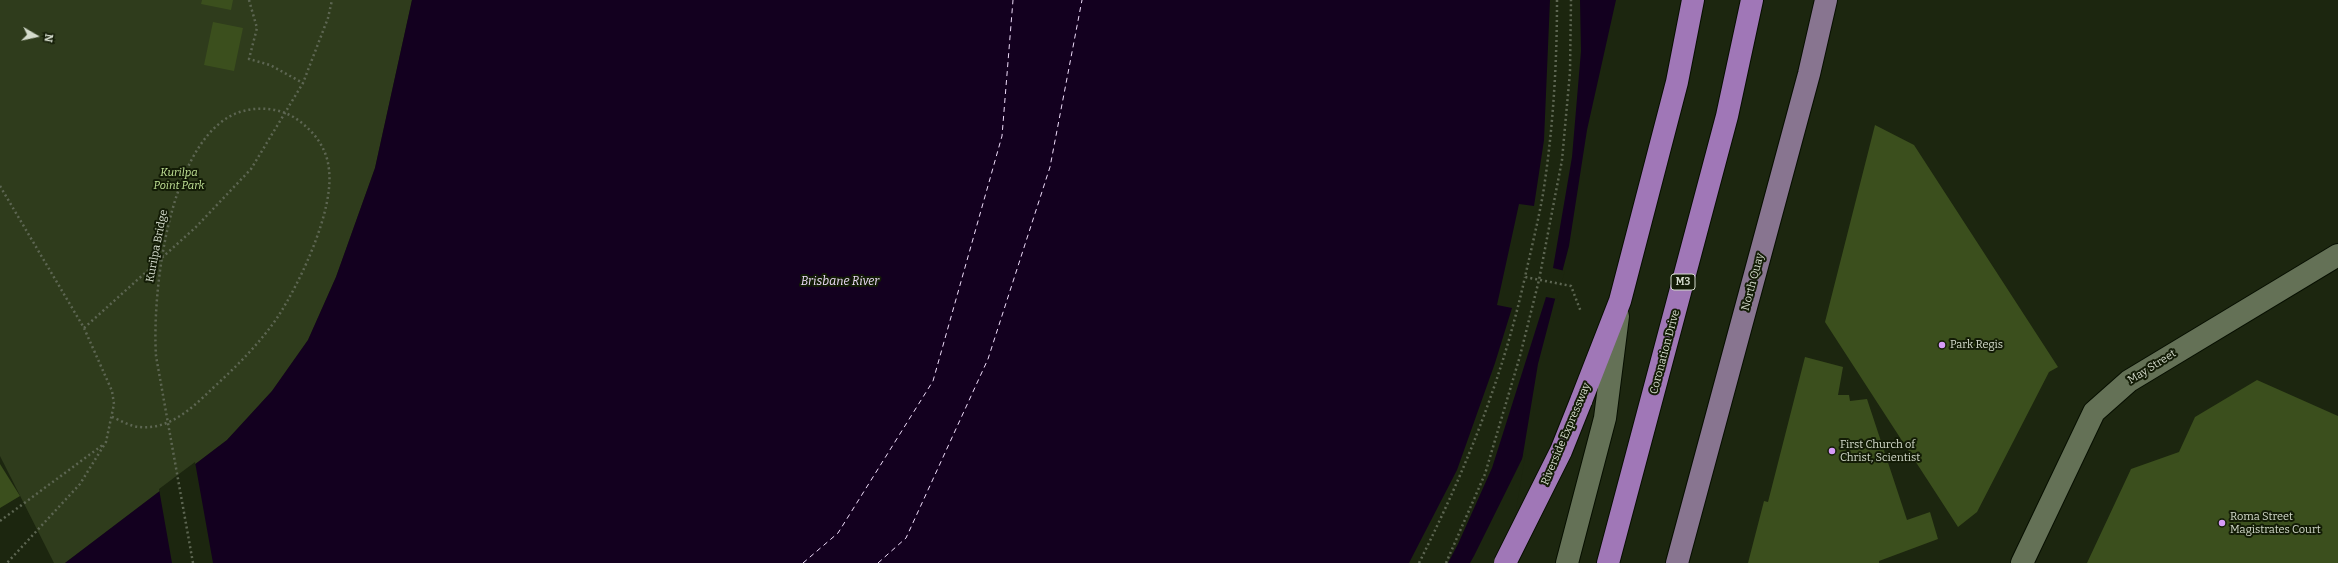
<!DOCTYPE html>
<html>
<head>
<meta charset="utf-8">
<style>
	body { margin:0 }
	#map { position:relative; width:2338px; height:563px; overflow:hidden; background:#1c260f; font-family:Bitter,serif }
	canvas { display:block }
	.north { position:absolute; left:16px; top:16px; width:40px; height:40px; -webkit-text-stroke:3px #131c06; paint-order:stroke; rotate:99deg; font-size:11px; font-weight:700; line-height:16px; text-align:center; color:#d4dbcc }
	.north::after { content:''; display:block; margin:auto; width:14px; height:18px; background:#d4dbcc; clip-path:polygon(50% 0,100% 100%,50% 72%,0 100%) }
</style>
</head>
<body>
<div id="map">
<canvas width="2338" height="563"></canvas>
<div class="north">N</div>
</div>
<script>
const ctx = document.querySelector('canvas').getContext('2d');
ctx.lineJoin = 'round';
function fillPath(path, color) {
  ctx.fillStyle = color;
  ctx.fill(path, 'evenodd');
}
function strokePath(path, color, width, dash) {
  ctx.strokeStyle = color;
  ctx.lineWidth = width;
  ctx.lineCap = dash ? 'butt' : 'round';
  ctx.setLineDash(dash || []);
  ctx.stroke(path);
}
function write(font, color, halo, rows, align = 'center') {
  ctx.font = font + ' Bitter,serif';
  ctx.lineWidth = 4;
  ctx.setLineDash([]);
  ctx.textBaseline = 'middle';
  ctx.strokeStyle = halo;
  ctx.fillStyle = color;
  for (const [text, x, y, turn = 0] of rows) {
    ctx.save();
    ctx.translate(x, y);
    ctx.rotate((+turn || 0) * Math.PI / 180);
    ctx.textAlign = isNaN(turn) ? turn : align;
    if (halo) ctx.strokeText(text, 0, 0);
    ctx.fillText(text, 0, 0);
    ctx.restore();
  }
}
fillPath(new Path2D(`
	M 0,0 L 412,0 L 375,168 L 336,277 L 308,340 L 272,391 L 227,440 L 65,563 L 54,563 L 0,456 Z`), '#2f3c1c');
fillPath(new Path2D(`
	M 412,0 L 1616,0 L 1587,130 L 1569,246 L 1538,364 L 1505,563 L 65,563 L 227,440 L 272,391 L 308,340 L 336,277 L 375,168 Z`), '#13001f');
fillPath(new Path2D(`
	M 1550,0 L 1580,0 L 1581,51 L 1572,157 L 1553,268 L 1565,271 L 1557,299 L 1546,297 L 1492,468 L 1458,544 L 1448,563 L 1409,563 L 1457,470 L 1495,363 L 1512,308 L 1497,305 L 1519,204 L 1534,206 L 1544,140 Z
	M 1526,451 L 1507,563 L 1470,563 L 1474,556 Z
	M 195,462 L 213,563 L 172,563 L 159,489 Z`), '#1c260f');
strokePath(new Path2D(`
	M 803,563 L 838,533 L 933,381 L 1002,136 L 1013,0
	M 878,563 L 906,538 L 988,359 L 1050,167 L 1082,0`), '#eedcf9', 1, [5, 4]);
fillPath(new Path2D(`
	M 202,0 L 233,0 L 231,10 L 201,4 Z
	M 213,22 L 243,28 L 234,71 L 204,65 Z
	M 1875,125 L 1914,145 L 2058,367 L 2049,372 L 1977,512 L 1958,527 L 1825,322 Z
	M 1805,357 L 1843,367 L 1838,395 L 1849,395 L 1850,401 L 1867,399 L 1907,520 L 1930,512 L 1938,539 L 1879,561 L 1879,563 L 1748,563 L 1764,501 L 1768,502 Z
	M 2257,380 L 2338,416 L 2338,563 L 2087,563 L 2131,469 L 2179,452 L 2195,417 Z
	M 0,464 L 20,496 L 0,508 Z`), '#3b4f1d');
const lane = new Path2D(`
	M 1567,563 L 1605,418 L 1618,316`);
const street = new Path2D(`
	M 2022,563 L 2094,412 L 2129,381 L 2338,255`);
const primary = new Path2D(`
	M 1677,563 L 1809,74 L 1826,0`);
const highway = new Path2D(`
	M 1581,401 L 1620,301 L 1677,82 L 1693,0
	M 1608,563 L 1727,116 L 1752,0`);
strokePath(lane, '#070f00', 24);
strokePath(street, '#070f00', 24);
strokePath(primary, '#070f00', 24);
strokePath(highway, '#070f00', 24);
strokePath(new Path2D(`
	M 249,0 L 257,28 L 249,59 L 270,65 L 303,83
	M 1557,0 C 1557,65 1553,130 1543,194 C 1538,222 1531,250 1525,277 L 1571,286 L 1581,312
	M 0,186 L 84,328 L 112,391 L 114,404 L 106,442 L 80,484 L 7,563
	M 84,328 L 196,227 L 251,169 L 303,83 L 328,18 L 332,0
	M 112,417 C 120,420 131,427 140,427 C 171,430 194,406 214,387
	M 0,521 L 104,444
	M 1419,563 C 1466,469 1502,380 1525,277
	M 1446,563 L 1485,474 L 1520,356 L 1539,280 L 1562,160 L 1570,72 L 1571,0`), '#5d6652', 2.5, [2, 3]);
strokePath(lane, '#647156', 22);
strokePath(street, '#647156', 22);
strokePath(primary, '#887590', 22);
strokePath(highway, '#a077b7', 22);
const highwayBridge = new Path2D(`
	M 1505,563 L 1561,451 L 1581,401`);
strokePath(highwayBridge, '#070f00', 24, []);
strokePath(new Path2D(`
	M 193,563 L 156,356 C 152,293 168,155 227,118 C 246,106 275,105 295,118 C 313,130 327,147 329,170 C 334,211 300,283 277,318 C 259,344 237,366 214,387`), '#5d6652', 2.5, [2, 3]);
strokePath(highwayBridge, '#a077b7', 22);
for (const [x, y, r, color] of [
	[1942,345,4,"#d79bf9"],
	[1832,451,4,"#d79bf9"],
	[2222,523,4,"#d79bf9"]
]) {
  const dot = new Path2D();
  dot.arc(x, y, r, 0, 2 * Math.PI);
  ctx.fillStyle = color;
  ctx.fill(dot);
  strokePath(dot, '#131c06', 1.5);
}
for (const [x, y, w] of [
	[1683,282,24]
]) {
  const box = new Path2D();
  box.roundRect(x - w / 2, y - 8, w, 16, 3);
  ctx.fillStyle = '#131c06';
  ctx.fill(box);
  strokePath(box, '#d4dbcc', 1);
}
write('bold 10px', '#d4dbcc', null, [
	["M3",1683,282]
]);
write('italic 11px', '#c2e497', '#131c06', [
	["Kurilpa",179,173],
	["Point Park",179,186]
]);
write('11px', '#d4dbcc', '#131c06', [
	["Kurilpa Bridge",157,246,-79],
	["North Quay",1753,282,-75],
	["Coronation Drive",1665,352,-75],
	["May Street",2152,367,-32],
	["Riverside Expressway",1566,434,-67]
]);
write('11px', '#d4dbcc', '#131c06', [
	["Park Regis",1950,345],
	["First Church of",1840,445],
	["Christ, Scientist",1840,458],
	["Roma Street",2230,517],
	["Magistrates Court",2230,530]
], 'left');
write('italic 12px', '#eedcf9', '#131c06', [
	["Brisbane River",840,282]
]);
</script>
</body>
</html>
